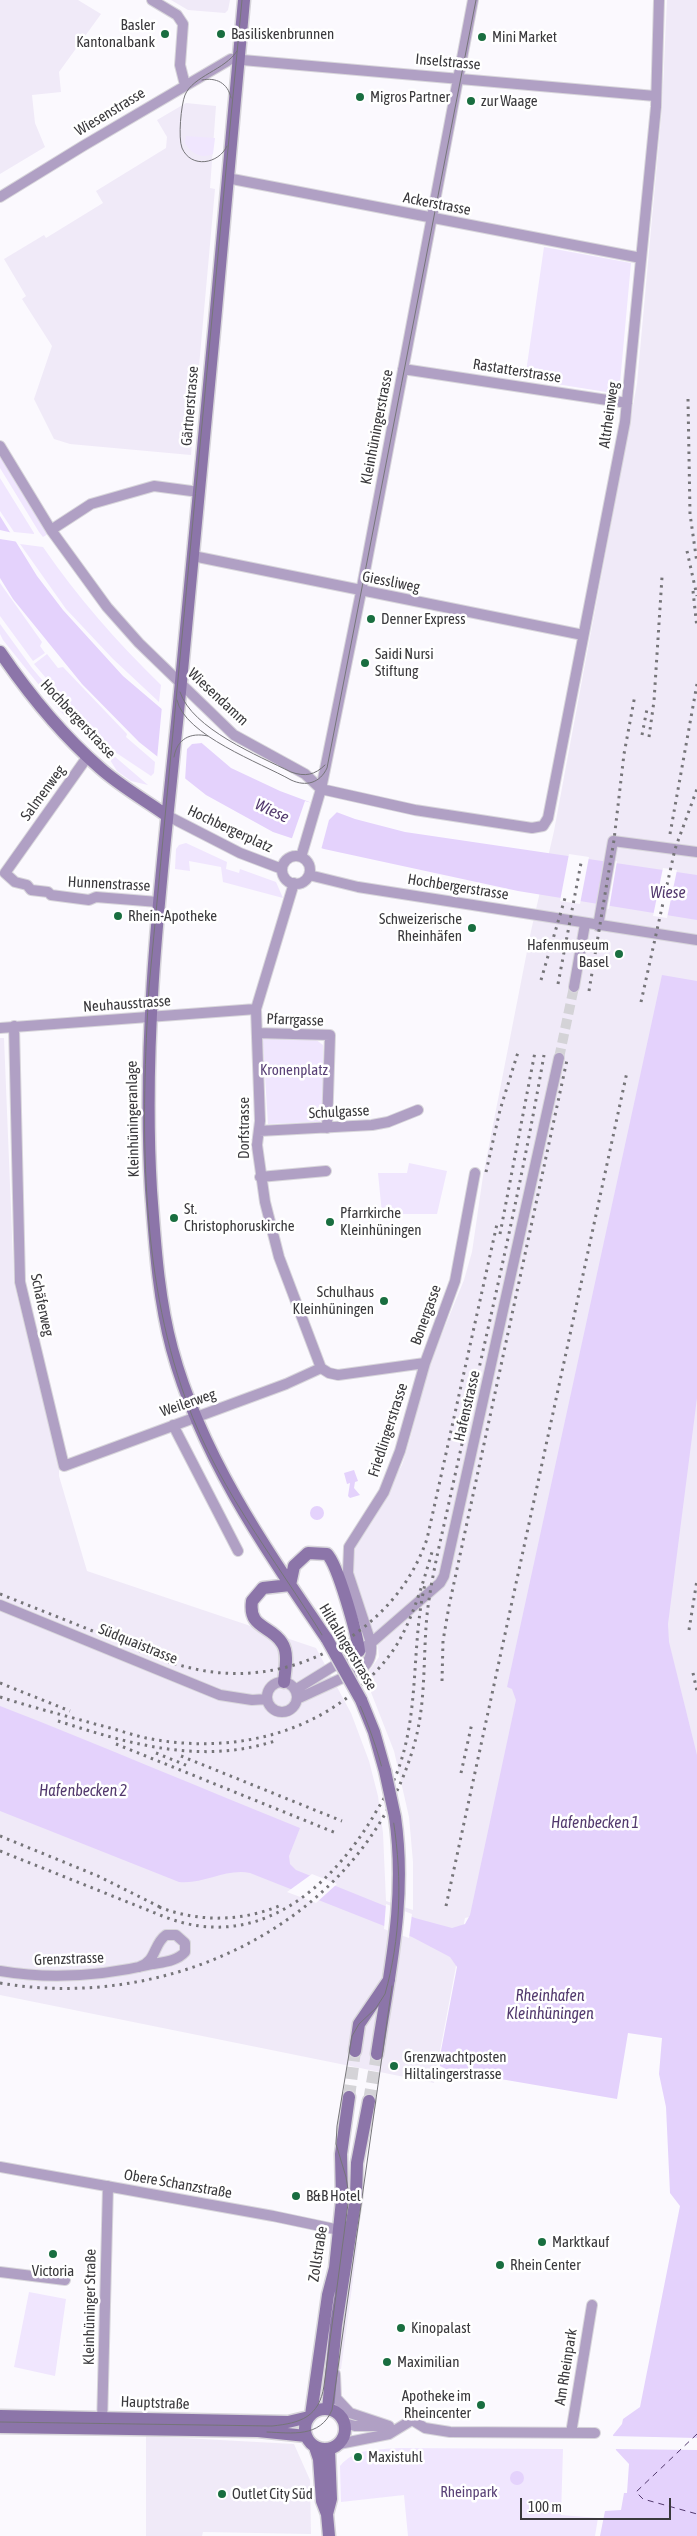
<!DOCTYPE html>
<html>
<head>
<meta charset="utf-8">
<style>
	body { margin:0 }
	#map { position:relative; width:697px; height:2536px; overflow:hidden; background:#fbf9fe; font-family:"Asap Condensed",sans-serif }
	canvas { display:block }
	.scale { position:absolute; left:520px; top:2498px; width:151px; height:22px; box-sizing:border-box; border:2px solid #3a393c; border-top:0; padding-left:6px; font-size:15px; line-height:18px; white-space:nowrap; color:#3a393c; -webkit-text-stroke:4px #fff; paint-order:stroke }
</style>
</head>
<body>
<div id="map">
<canvas width="697" height="2536"></canvas>
<div class="scale">100 m</div>
</div>
<script>
const ctx = document.querySelector('canvas').getContext('2d');
ctx.lineJoin = 'round';
function fillPath(path, color) {
  ctx.fillStyle = color;
  ctx.fill(path, 'evenodd');
}
function strokePath(path, color, width, dash) {
  ctx.strokeStyle = color;
  ctx.lineWidth = width;
  ctx.lineCap = dash ? 'butt' : 'round';
  ctx.setLineDash(dash || []);
  ctx.stroke(path);
}
function write(font, color, halo, rows, align = 'center') {
  ctx.font = font + ' "Asap Condensed",sans-serif';
  ctx.lineWidth = 5;
  ctx.setLineDash([]);
  ctx.textBaseline = 'middle';
  ctx.strokeStyle = halo;
  ctx.fillStyle = color;
  for (const [text, x, y, turn = 0] of rows) {
    ctx.save();
    ctx.translate(x, y);
    ctx.rotate((+turn || 0) * Math.PI / 180);
    ctx.textAlign = isNaN(turn) ? turn : align;
    if (halo) ctx.strokeText(text, 0, 0);
    ctx.fillText(text, 0, 0);
    ctx.restore();
  }
}
fillPath(new Path2D(`
	M 0,0 L 78,0 L 101,14 L 59,72 L 61,92 L 32,95 L 35,123 L 45,147 L 0,174 Z
	M 171,0 L 230,0 L 228,10 L 225,13 L 188,10 Z
	M 667,0 L 697,0 L 697,1865 L 465,1918 L 434,2083 L 0,1995 L 0,1038 L 4,1038 L 14,1283 L 59,1465 L 59,1476 L 87,1571 L 316,1648 L 351,1713 L 369,1761 L 378,1796 L 383,1833 L 386,1901 L 413,1910 L 413,1862 L 409,1817 L 394,1751 L 365,1677 L 379,1657 L 378,1646 L 355,1586 L 352,1555 L 355,1547 L 402,1465 L 410,1439 L 428,1368 L 464,1280 L 472,1252 L 483,1176 L 531,931 L 554,831 L 637,384 L 662,108 Z
	M 186,103 L 216,106 L 210,188 L 215,189 L 191,455 L 70,444 L 54,439 L 34,399 L 52,346 L 22,299 L 26,296 L 4,259 L 44,235 L 46,238 L 103,203 L 96,191 L 166,148 L 167,137 L 157,120 Z
	M 358,2242 L 341,2369 L 338,2369 L 335,2360 L 353,2243 Z
	M 146,2436 L 294,2444 L 310,2480 L 311,2534 L 203,2532 L 202,2536 L 146,2536 Z`), '#f0eaf8');
fillPath(new Path2D(`
	M 186,136 L 215,138 L 213,154 C 201,159 192,154 185,143 Z
	M 544,247 L 631,263 L 619,394 L 525,379 Z
	M 0,456 L 48,534 L 43,537 L 39,532 L 0,468 Z
	M 0,478 L 34,533 L 34,534 L 14,532 L 0,511 Z
	M 20,544 L 43,547 C 78,598 117,642 161,685 L 159,702 L 113,659 L 66,609 Z
	M 0,583 L 42,642 L 40,646 L 45,653 L 33,661 L 0,616 Z
	M 0,624 L 32,668 L 85,731 L 148,785 L 131,781 L 117,771 L 110,760 L 59,710 L 3,640 L 0,634 Z
	M 47,654 L 58,668 L 63,667 L 127,734 L 126,737 L 155,762 L 154,773 L 151,776 L 115,752 L 88,727 L 34,664 Z
	M 186,843 L 227,862 L 226,869 L 239,873 L 240,869 L 276,882 L 283,898 L 223,882 L 221,867 L 189,861 L 190,871 L 175,869 L 176,849 L 179,845 Z
	M 266,1038 L 315,1039 L 323,1045 L 323,1118 L 320,1122 L 268,1124 L 263,1044 L 263,1039 Z
	M 409,1163 L 447,1171 L 437,1214 L 382,1214 L 378,1173 L 407,1173 Z
	M 29,2292 L 66,2299 L 55,2376 L 14,2367 Z
	M 399,2448 L 563,2449 L 561,2515 L 598,2518 L 595,2536 L 408,2536 L 404,2495 L 341,2502 L 340,2466 C 355,2448 376,2450 399,2448 Z`), '#f0e6fe');
fillPath(new Path2D(`
	M 0,516 L 37,576 L 63,610 L 123,676 L 231,768 L 280,791 L 355,819 L 405,832 L 697,875 L 697,920 L 518,891 L 324,849 L 273,832 L 206,795 L 139,742 L 82,684 L 13,599 L 0,578 Z
	M 662,975 L 697,981 L 697,1398 L 668,1624 L 669,1642 L 697,1755 L 697,2536 L 600,2536 L 605,2511 L 621,2510 L 624,2493 L 627,2493 L 629,2464 L 616,2450 L 613,2435 L 622,2424 L 623,2419 L 640,2407 L 680,2206 L 670,2193 L 666,2107 L 659,2074 L 662,2038 L 628,2033 L 617,2099 L 448,2070 L 440,2066 L 440,2056 L 457,1967 L 450,1957 L 412,1937 L 250,1873 C 226,1868 202,1885 179,1882 L 0,1811 L 0,1706 C 101,1745 200,1788 300,1828 L 289,1856 L 290,1864 L 296,1870 L 415,1918 L 452,1928 L 465,1924 L 470,1915 L 516,1700 L 512,1689 L 507,1687 Z
	M 354,1470 L 358,1481 L 355,1482 L 354,1488 L 360,1495 L 350,1498 L 348,1496 L 350,1483 L 347,1484 L 344,1473 Z
	M310 1513a7 7 0 1 1 14 0a7 7 0 1 1-14 0Z
	M510 2478a7 7 0 1 1 14 0a7 7 0 1 1-14 0Z`), '#e4d2fc');
fillPath(new Path2D(`
	M 0,530 L 13,533 L 19,542 L 0,539 Z
	M 162,706 L 195,734 L 202,743 L 192,744 L 187,749 L 185,781 L 157,759 Z
	M 305,801 L 339,810 L 329,820 L 321,850 L 291,841 Z
	M 569,854 L 589,857 L 580,904 L 560,901 Z
	M 604,859 L 617,861 L 609,909 L 596,907 Z
	M 663,868 L 677,870 L 667,918 L 653,916 Z
	M 312,1874 L 337,1884 L 316,1903 L 287,1892 Z
	M 386,1904 L 412,1914 L 409,1938 L 384,1929 Z
	M 611,2436 L 697,2438 L 697,2450 L 613,2449 Z`), '#fbf9fe');
strokePath(new Path2D(`
	M 697,2434 L 636,2492 L 643,2499 L 697,2514`), '#52396d', 1, [6, 5]);
strokePath(new Path2D(`
	M 559,1058 L 574,987`), '#d4d3d7', 10, [10, 5]);
strokePath(new Path2D(`
	M 349,2097 L 355,2051
	M 369,2101 L 377,2054`), '#d4d3d7', 12, [12, 6]);
const street = new Path2D(`
	M 152,0 L 177,15 L 183,24 L 180,65 L 185,85
	M 227,178 L 641,258
	M 0,197 L 83,146 L 231,59 L 655,96
	M 403,369 L 627,403
	M 0,446 L 51,530 L 107,607 L 139,643 L 234,735 L 305,774 L 321,789 L 415,810 L 532,828 L 543,826 L 548,818 L 625,422 L 656,107 L 659,0
	M 51,530 L 91,504 L 154,486 L 199,492
	M 193,556 L 583,635
	M 88,756 L 5,873 L 15,882 L 27,885 L 31,890 L 48,892 L 51,895 L 89,900 L 96,897 L 158,902
	M 166,815 L 240,853 L 282,869
	M282 870a14 14 0 1 1 28 0a14 14 0 1 1-28 0Z
	M 301,857 L 321,789 L 361,592 L 473,0
	M 309,875 L 358,887 L 697,940
	M 294,883 L 256,1009 L 260,1121 L 257,1145 L 265,1202 L 279,1257 L 321,1368
	M 598,926 L 613,841 L 697,852
	M 574,987 L 585,924
	M 14,1026 L 20,1282 L 64,1466 L 286,1384 L 321,1368
	M 0,1028 L 256,1009
	M 257,1033 L 330,1035 L 327,1128
	M 259,1131 L 372,1125 L 388,1122 L 418,1110
	M 260,1177 L 326,1171
	M 321,1368 L 329,1373 L 338,1375 L 425,1363
	M 173,1425 L 238,1551
	M 0,1605 L 220,1695 L 252,1700 L 267,1699
	M267 1697a15 15 0 1 1 30 0a15 15 0 1 1-30 0Z
	M 295,1690 L 371,1643 L 440,1583 L 444,1576 L 559,1058
	M 297,1699 L 362,1669 C 370,1661 372,1654 371,1643 L 348,1573 L 349,1547 L 384,1492 L 400,1451 L 425,1363 L 455,1281 L 475,1173
	M 0,1971 C 52,1980 102,1976 153,1964 C 164,1962 177,1961 185,1952 L 185,1943 L 176,1935 L 166,1935 C 153,1944 157,1961 139,1967
	M 0,2167 L 273,2216 L 344,2231
	M 0,2272 L 65,2280
	M 335,2374 L 336,2398 L 350,2413 L 389,2426
	M 344,2423 L 355,2426 L 381,2426
	M 102,2425 L 108,2186
	M 571,2433 L 592,2305
	M 339,2444 L 389,2434 L 412,2420 L 425,2428 L 450,2432 L 595,2433`);
const secondary = new Path2D(`
	M 244,0 C 223,231 203,461 180,692 C 164,858 141,1022 151,1190 C 155,1243 158,1297 172,1349 C 201,1456 265,1548 327,1639
	M 0,652 C 28,693 62,735 100,768 C 120,786 145,800 166,815
	M 284,1682 C 285,1671 289,1653 282,1643 C 271,1625 248,1629 252,1601 L 263,1588 L 290,1585 L 294,1566 L 308,1553 L 327,1554 C 338,1565 357,1634 359,1651
	M 361,1700 L 374,1732 L 385,1771
	M 355,2051 L 359,2024 L 389,1980
	M 377,2054 C 389,1973 407,1900 395,1817
	M305 2429a20 20 0 1 1 40 0a20 20 0 1 1-40 0Z
	M 328,2409 L 336,2325 L 356,2197 L 357,2163 L 369,2101
	M 311,2415 L 328,2295 L 335,2268 L 342,2200 L 341,2154 L 349,2097
	M 0,2416 L 288,2422 L 309,2417
	M 0,2427 L 258,2431 L 306,2436
	M 315,2447 L 319,2459 L 322,2501 L 327,2514 L 329,2536
	M 327,2514 L 331,2499 L 329,2449`);
strokePath(street, '#d8d6db', 12);
strokePath(secondary, '#d8d6db', 15);
strokePath(street, '#b0a0c4', 10);
strokePath(secondary, '#8c75a9', 12);
strokePath(new Path2D(`
	M 202,80 C 216,77 228,83 231,98
	M 227,146 C 219,164 191,169 182,148 C 178,138 181,105 185,95 C 193,76 225,70 237,51
	M 180,692 C 192,729 259,756 291,772 C 305,777 315,775 325,765
	M 177,700 C 184,735 261,763 291,780 C 306,787 320,783 327,768 L 476,0
	M 174,757 C 177,739 190,732 208,736
	M 0,2422 L 272,2426 C 301,2423 319,2417 324,2386 L 349,2196 L 346,2177 L 336,2144 L 337,2126 L 352,2036 L 359,2024 L 376,2008 L 385,1994 C 416,1885 393,1755 336,1658 C 286,1572 220,1495 186,1400 C 139,1270 141,1123 149,987 L 242,0
	M 267,2432 C 292,2433 320,2438 332,2410 L 392,1986`), '#767579', 1);
strokePath(new Path2D(`
	M 688,399 L 690,514 L 697,563
	M 687,551 L 697,596
	M 693,591 L 697,628
	M 642,735 L 647,709
	M 649,737 L 654,701 L 662,577
	M 670,834 L 697,684
	M 541,980 L 565,898
	M 558,984 L 581,863
	M 589,991 L 614,840 L 624,754 L 635,695
	M 641,1002 L 675,849 L 697,789
	M 486,1172 L 500,1110 L 519,1049
	M 500,1234 L 535,1052
	M 0,1594 C 38,1609 75,1624 113,1639 C 138,1650 164,1662 191,1668 C 247,1682 309,1669 355,1634 C 389,1609 413,1579 427,1539 L 497,1224
	M 689,1630 L 697,1580
	M 693,1673 L 697,1691
	M 442,1681 L 443,1641 L 449,1606 L 567,1060
	M 0,1683 L 70,1711
	M 0,1697 C 31,1707 63,1715 95,1724 C 112,1728 129,1734 146,1738 C 216,1752 291,1741 348,1697 C 367,1682 387,1662 399,1641 C 414,1614 423,1583 432,1552
	M 58,1721 C 130,1744 200,1765 275,1741
	M 116,1744 L 336,1833
	M 156,1753 L 188,1766
	M 181,1756 L 342,1821
	M 461,1773 L 472,1723
	M 0,1836 L 98,1876 L 160,1907
	M 0,1851 L 165,1917 C 256,1952 328,1891 373,1817 C 382,1801 392,1787 398,1770 C 420,1710 411,1645 425,1584
	M 446,1906 L 627,1072
	M 159,1907 C 198,1922 240,1922 279,1906
	M 0,1983 C 175,2013 369,1918 416,1738 C 426,1697 423,1657 427,1615 C 431,1579 440,1543 448,1507 C 481,1356 518,1206 544,1055`), '#767579', 3, [2.5, 5]);
const secondaryBridge = new Path2D(`
	M 327,1639 L 361,1700
	M 385,1771 L 395,1817`);
strokePath(secondaryBridge, '#d8d6db', 15, []);
strokePath(secondaryBridge, '#8c75a9', 12);
for (const [x, y, r, color] of [
	[165,34,5,"#196e40"],
	[221,34,5,"#196e40"],
	[482,37,5,"#196e40"],
	[360,97,5,"#196e40"],
	[471,101,5,"#196e40"],
	[371,619,5,"#196e40"],
	[365,663,5,"#196e40"],
	[118,916,5,"#196e40"],
	[472,928,5,"#196e40"],
	[619,954,5,"#196e40"],
	[174,1218,5,"#196e40"],
	[330,1222,5,"#196e40"],
	[384,1301,5,"#196e40"],
	[394,2066,5,"#196e40"],
	[296,2196,5,"#196e40"],
	[542,2242,5,"#196e40"],
	[53,2254,5,"#196e40"],
	[500,2265,5,"#196e40"],
	[401,2328,5,"#196e40"],
	[387,2362,5,"#196e40"],
	[481,2405,5,"#196e40"],
	[358,2457,5,"#196e40"],
	[222,2494,5,"#196e40"]
]) {
  const dot = new Path2D();
  dot.arc(x, y, r, 0, 2 * Math.PI);
  ctx.fillStyle = color;
  ctx.fill(dot);
  strokePath(dot, '#fff', 2);
}
write('15px', '#3a393c', '#fff', [
	["Basler",155,25,"right"],
	["Kantonalbank",155,42,"right"],
	["Basiliskenbrunnen",231,34],
	["Mini Market",492,37],
	["Migros Partner",370,97],
	["zur Waage",481,101],
	["Denner Express",381,619],
	["Saidi Nursi",375,654],
	["Stiftung",375,671],
	["Rhein-Apotheke",128,916],
	["Schweizerische",462,919,"right"],
	["Rheinhäfen",462,936,"right"],
	["Hafenmuseum",609,945,"right"],
	["Basel",609,962,"right"],
	["St.",184,1209],
	["Christophoruskirche",184,1226],
	["Pfarrkirche",340,1213],
	["Kleinhüningen",340,1230],
	["Schulhaus",374,1292,"right"],
	["Kleinhüningen",374,1309,"right"],
	["Grenzwachtposten",404,2057],
	["Hiltalingerstrasse",404,2074],
	["B&B Hotel",306,2196],
	["Marktkauf",552,2242],
	["Rhein Center",510,2265],
	["Victoria",53,2271,"center"],
	["Kinopalast",411,2328],
	["Maximilian",397,2362],
	["Apotheke im",471,2396,"right"],
	["Rheincenter",471,2413,"right"],
	["Maxistuhl",368,2457],
	["Outlet City Süd",232,2494]
], 'left');
write('15px', '#3a393c', '#fff', [
	["Inselstrasse",448,62,5],
	["Wiesenstrasse",110,112,-31],
	["Ackerstrasse",437,204,11],
	["Rastatterstrasse",517,371,9],
	["Gärtnerstrasse",190,406,-85],
	["Altrheinweg",609,415,-82],
	["Kleinhüningerstrasse",377,427,-79],
	["Giessliweg",391,582,11],
	["Wiesendamm",218,697,43],
	["Hochbergerstrasse",78,719,47],
	["Salmenweg",43,793,-54],
	["Hochbergerplatz",230,829,25],
	["Hunnenstrasse",109,884,3],
	["Hochbergerstrasse",458,887,9],
	["Neuhausstrasse",127,1004,-4],
	["Pfarrgasse",295,1020,2],
	["Schulgasse",339,1112,-3],
	["Kleinhüningeranlage",133,1119,-91],
	["Dorfstrasse",244,1128,-90],
	["Schäferweg",42,1305,78],
	["Bonergasse",426,1315,-70],
	["Weilerweg",188,1403,-19],
	["Hafenstrasse",467,1406,-77],
	["Friedlingerstrasse",388,1430,-72],
	["Südquaistrasse",138,1644,22],
	["Hiltalingerstrasse",348,1647,59],
	["Grenzstrasse",69,1959,-2],
	["Obere Schanzstraße",178,2184,10],
	["Zollstraße",318,2254,-81],
	["Kleinhüninger Straße",90,2307,-89],
	["Am Rheinpark",566,2367,-81],
	["Hauptstraße",155,2403,2]
]);
write('15px', '#5a4277', '#fff', [
	["Kronenplatz",294,1070],
	["Rheinpark",469,2492]
]);
write('italic 16px', '#52396d', '#fff', [
	["Wiese",272,811,25],
	["Wiese",668,893],
	["Hafenbecken 2",83,1791],
	["Hafenbecken 1",595,1823],
	["Rheinhafen",550,1996],
	["Kleinhüningen",550,2014]
]);
</script>
</body>
</html>
